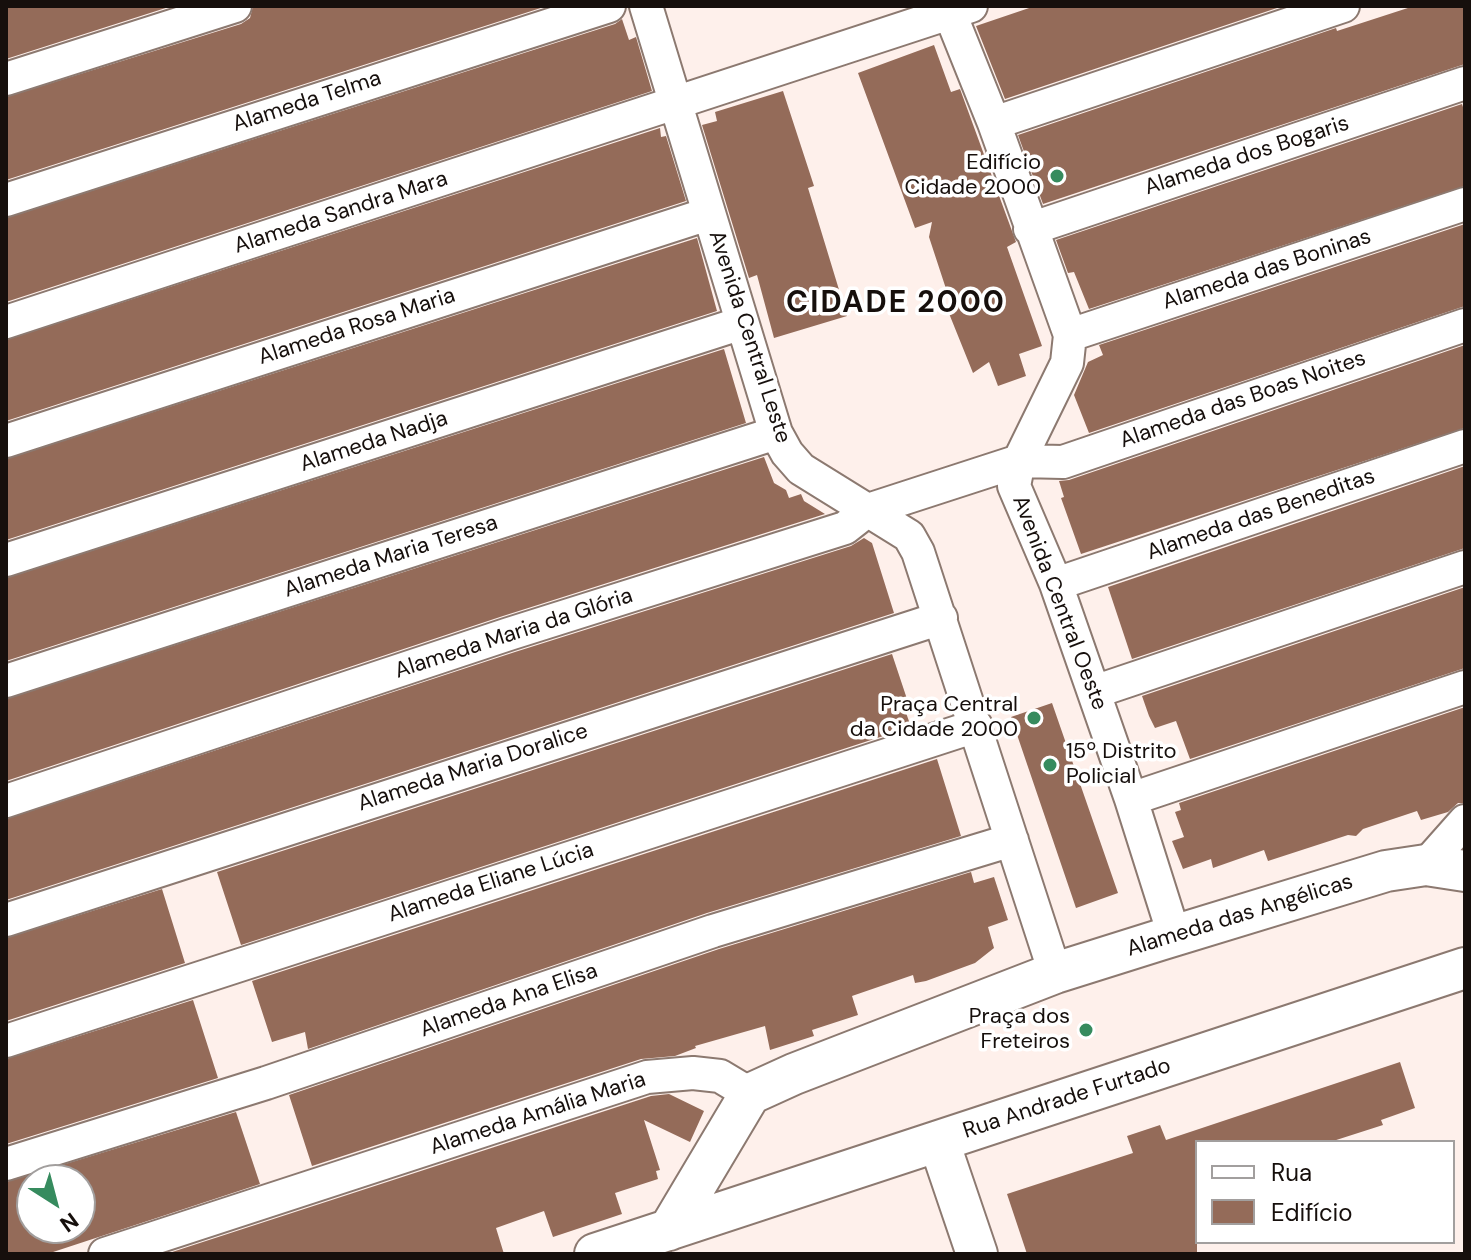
<!DOCTYPE html>
<html>
<head>
<meta charset="utf-8">
<style>
	body { margin:0 }
	#map { position:relative; width:1471px; height:1260px; overflow:hidden; background:#fef0eb; font-family:"DM Sans",sans-serif }
	canvas { display:block }
	.frame { position:absolute; inset:0; border:8px solid #160f0c; pointer-events:none }
	.legend { position:absolute; left:1195px; top:1140px; width:260px; height:104px; box-sizing:border-box; background:#fff; border:2px solid #a29f9e; margin:0; padding:10px 14px; list-style:none; font-size:24px; color:#160f0c }
	.legend li { display:flex; align-items:center; gap:16px; height:40px }
	.legend b { width:40px; border:2px solid #a29f9e }
	.north { position:absolute; left:16px; top:1164px; width:80px; height:80px; box-sizing:border-box; background:#fff; border:2px solid #a29f9e; border-radius:50%; rotate:144deg; font-size:22px; font-weight:700; line-height:32px; text-align:center; color:#160f0c }
	.north::after { content:''; display:block; margin:auto; width:28px; height:36px; background:#368b5e; clip-path:polygon(50% 0,100% 100%,50% 72%,0 100%) }
</style>
</head>
<body>
<div id="map">
<canvas width="1471" height="1260"></canvas>
<div class="frame"></div>
<ul class="legend">
<li><b style="height:10px;background:#fff"></b>Rua</li>
<li><b style="height:22px;background:#946b59"></b>Edifício</li>
</ul>
<div class="north">N</div>
</div>
<script>
const ctx = document.querySelector('canvas').getContext('2d');
ctx.lineJoin = 'round';
function fillPath(path, color) {
  ctx.fillStyle = color;
  ctx.fill(path, 'evenodd');
}
function strokePath(path, color, width, dash) {
  ctx.strokeStyle = color;
  ctx.lineWidth = width;
  ctx.lineCap = dash ? 'butt' : 'round';
  ctx.setLineDash(dash || []);
  ctx.stroke(path);
}
function write(font, color, halo, rows, align = 'center') {
  ctx.font = font + ' "DM Sans",sans-serif';
  ctx.lineWidth = 7;
  ctx.setLineDash([]);
  ctx.textBaseline = 'middle';
  ctx.strokeStyle = halo;
  ctx.fillStyle = color;
  for (const [text, x, y, turn = 0] of rows) {
    ctx.save();
    ctx.translate(x, y);
    ctx.rotate((+turn || 0) * Math.PI / 180);
    ctx.textAlign = isNaN(turn) ? turn : align;
    if (halo) ctx.strokeText(text, 0, 0);
    ctx.fillText(text, 0, 0);
    ctx.restore();
  }
}
fillPath(new Path2D(`
	M 6,6 L 172,6 L 6,59 Z
	M 253,6 L 547,6 L 6,180 L 6,97 L 241,24 L 250,18 Z
	M 1035,6 L 1283,6 L 1005,99 L 976,26 Z
	M 1414,6 L 1465,6 L 1465,64 L 1043,204 L 1018,135 L 1336,28 L 1337,31 Z
	M 622,19 L 629,40 L 636,37 L 652,91 L 6,302 L 6,218 L 615,24 Z
	M 934,45 L 951,92 L 960,89 L 1016,242 L 1007,247 L 1042,346 L 1019,354 L 1026,376 L 998,386 L 989,362 L 973,373 L 946,306 L 951,304 L 929,237 L 932,222 L 915,228 L 858,73 Z
	M 783,91 L 814,186 L 808,188 L 847,316 L 774,338 L 757,275 L 749,278 L 702,125 L 717,121 L 715,112 Z
	M 1462,104 L 1465,113 L 1465,186 L 1089,309 L 1074,272 L 1068,273 L 1056,240 Z
	M 660,128 L 661,137 L 666,136 L 686,201 L 6,421 L 6,340 Z
	M 1465,224 L 1465,306 L 1089,433 L 1074,395 L 1088,362 L 1103,355 L 1099,345 Z
	M 697,238 L 717,311 L 6,540 L 6,459 Z
	M 1465,345 L 1465,428 L 1081,554 L 1061,498 L 1064,497 L 1059,481 L 1069,480 Z
	M 724,349 L 746,423 L 6,661 L 6,578 Z
	M 764,457 L 774,483 L 786,490 L 789,498 L 801,494 L 804,501 L 825,514 L 503,616 L 6,781 L 6,699 Z
	M 1465,466 L 1465,548 L 1132,659 L 1108,587 Z
	M 864,538 L 872,543 L 894,613 L 6,900 L 6,819 L 515,652 L 851,546 Z
	M 1465,587 L 1465,668 L 1190,759 L 1176,721 L 1155,728 L 1149,716 L 1142,696 Z
	M 892,654 L 909,705 L 904,707 L 911,727 L 241,945 L 217,872 Z
	M 1052,703 L 1118,893 L 1076,908 L 1011,717 Z
	M 1465,707 L 1465,803 L 1458,803 L 1448,812 L 1421,820 L 1417,811 L 1363,829 L 1356,836 L 1348,835 L 1268,861 L 1264,850 L 1213,868 L 1211,859 L 1183,869 L 1172,841 L 1184,837 L 1175,812 L 1181,810 L 1179,803 Z
	M 937,759 L 961,836 L 707,913 L 308,1049 L 305,1032 L 272,1042 L 252,981 Z
	M 971,872 L 974,883 L 994,877 L 1008,920 L 988,927 L 994,948 L 975,963 L 926,981 L 915,983 L 913,975 L 852,996 L 858,1015 L 812,1030 L 814,1036 L 770,1050 L 765,1026 L 695,1046 L 696,1048 L 675,1056 L 641,1059 L 312,1166 L 289,1095 L 719,949 Z
	M 162,889 L 185,963 L 6,1021 L 6,938 Z
	M 193,1000 L 218,1078 L 6,1144 L 6,1059 Z
	M 1400,1062 L 1415,1108 L 1381,1120 L 1383,1125 L 1330,1142 L 1197,1142 L 1197,1254 L 1027,1254 L 1007,1194 L 1133,1153 L 1127,1136 L 1160,1125 L 1166,1140 Z
	M 669,1094 L 704,1111 L 690,1142 L 644,1120 L 660,1170 L 656,1171 L 658,1179 L 615,1193 L 622,1214 L 553,1237 L 544,1211 L 496,1228 L 504,1254 L 166,1254 L 651,1096 Z
	M 236,1112 L 260,1184 L 47,1254 L 6,1254 L 6,1182 ZM 32,1180 L 80,1180 L 80,1228 L 32,1228 Z`), '#946b59');
const minor = new Path2D(`
	M 646,6 L 776,433 L 787,453 L 801,469 L 909,536 L 918,552 L 1055,973
	M 947,6 L 994,123 L 1070,335 L 1067,363 L 1019,461 L 1014,486 L 1056,584 L 1131,799 L 1174,935
	M 6,79 L 235,6
	M 994,123 L 1343,6
	M 6,200 L 609,6
	M 1030,229 L 1465,83
	M 6,322 L 971,6
	M 1070,335 L 1465,204
	M 6,441 L 708,214
	M 6,560 L 742,323
	M 1056,584 L 1465,446
	M 6,681 L 776,433
	M 1094,692 L 1465,567
	M 1131,799 L 1465,687
	M 6,801 L 509,634 L 845,528 L 868,510 L 1019,461 L 1063,462 L 1465,325
	M 1426,865 L 1465,821
	M 6,920 L 941,618
	M 6,1041 L 976,726
	M 6,1164 L 266,1083 L 713,931 L 1012,840
	M 105,1254 L 647,1077 L 693,1073 L 720,1076 L 750,1094`);
const tertiary = new Path2D(`
	M 939,1142 L 977,1254
	M 669,1230 L 750,1094 L 794,1074 L 1055,973 L 1160,940 L 1386,871 L 1426,865 L 1465,871
	M 595,1254 L 1465,968`);
strokePath(minor, '#8c7970', 36);
strokePath(tertiary, '#8c7970', 44);
strokePath(minor, '#fff', 32);
strokePath(tertiary, '#fff', 40);
for (const [x, y, r, color] of [
	[1057,176,8,"#368b5e"],
	[1034,718,8,"#368b5e"],
	[1050,765,8,"#368b5e"],
	[1086,1030,8,"#368b5e"]
]) {
  const dot = new Path2D();
  dot.arc(x, y, r, 0, 2 * Math.PI);
  ctx.fillStyle = color;
  ctx.fill(dot);
  strokePath(dot, '#fff', 3);
}
write('22px', '#160f0c', '#fff', [
	["Alameda Telma",307,102,-18],
	["Alameda dos Bogaris",1247,156,-18],
	["Alameda Sandra Mara",341,213,-18],
	["Alameda das Boninas",1267,270,-18],
	["Alameda Rosa Maria",357,327,-18],
	["Avenida Central Leste",749,337,72],
	["Alameda das Boas Noites",1243,400,-19],
	["Alameda Nadja",374,442,-18],
	["Alameda das Beneditas",1261,515,-19],
	["Alameda Maria Teresa",391,557,-18],
	["Avenida Central Oeste",1059,603,69],
	["Alameda Maria da Glória",514,634,-18],
	["Alameda Maria Doralice",473,768,-18],
	["Alameda Eliane Lúcia",491,883,-18],
	["Alameda das Angélicas",1240,916,-17],
	["Alameda Ana Elisa",509,1001,-19],
	["Rua Andrade Furtado",1067,1099,-18],
	["Alameda Amália Maria",538,1114,-18]
]);
write('22px', '#160f0c', '#fff', [
	["Edifício",1041,163],
	["Cidade 2000",1041,188],
	["Praça Central",1018,705],
	["da Cidade 2000",1018,730],
	["15º Distrito",1066,752,"left"],
	["Policial",1066,777,"left"],
	["Praça dos",1070,1017],
	["Freteiros",1070,1042]
], 'right');
ctx.letterSpacing = '2px';
write('bold 30px', '#160f0c', '#fff', [
	["CIDADE 2000",896,304]
]);
ctx.letterSpacing = '0px';
</script>
</body>
</html>
